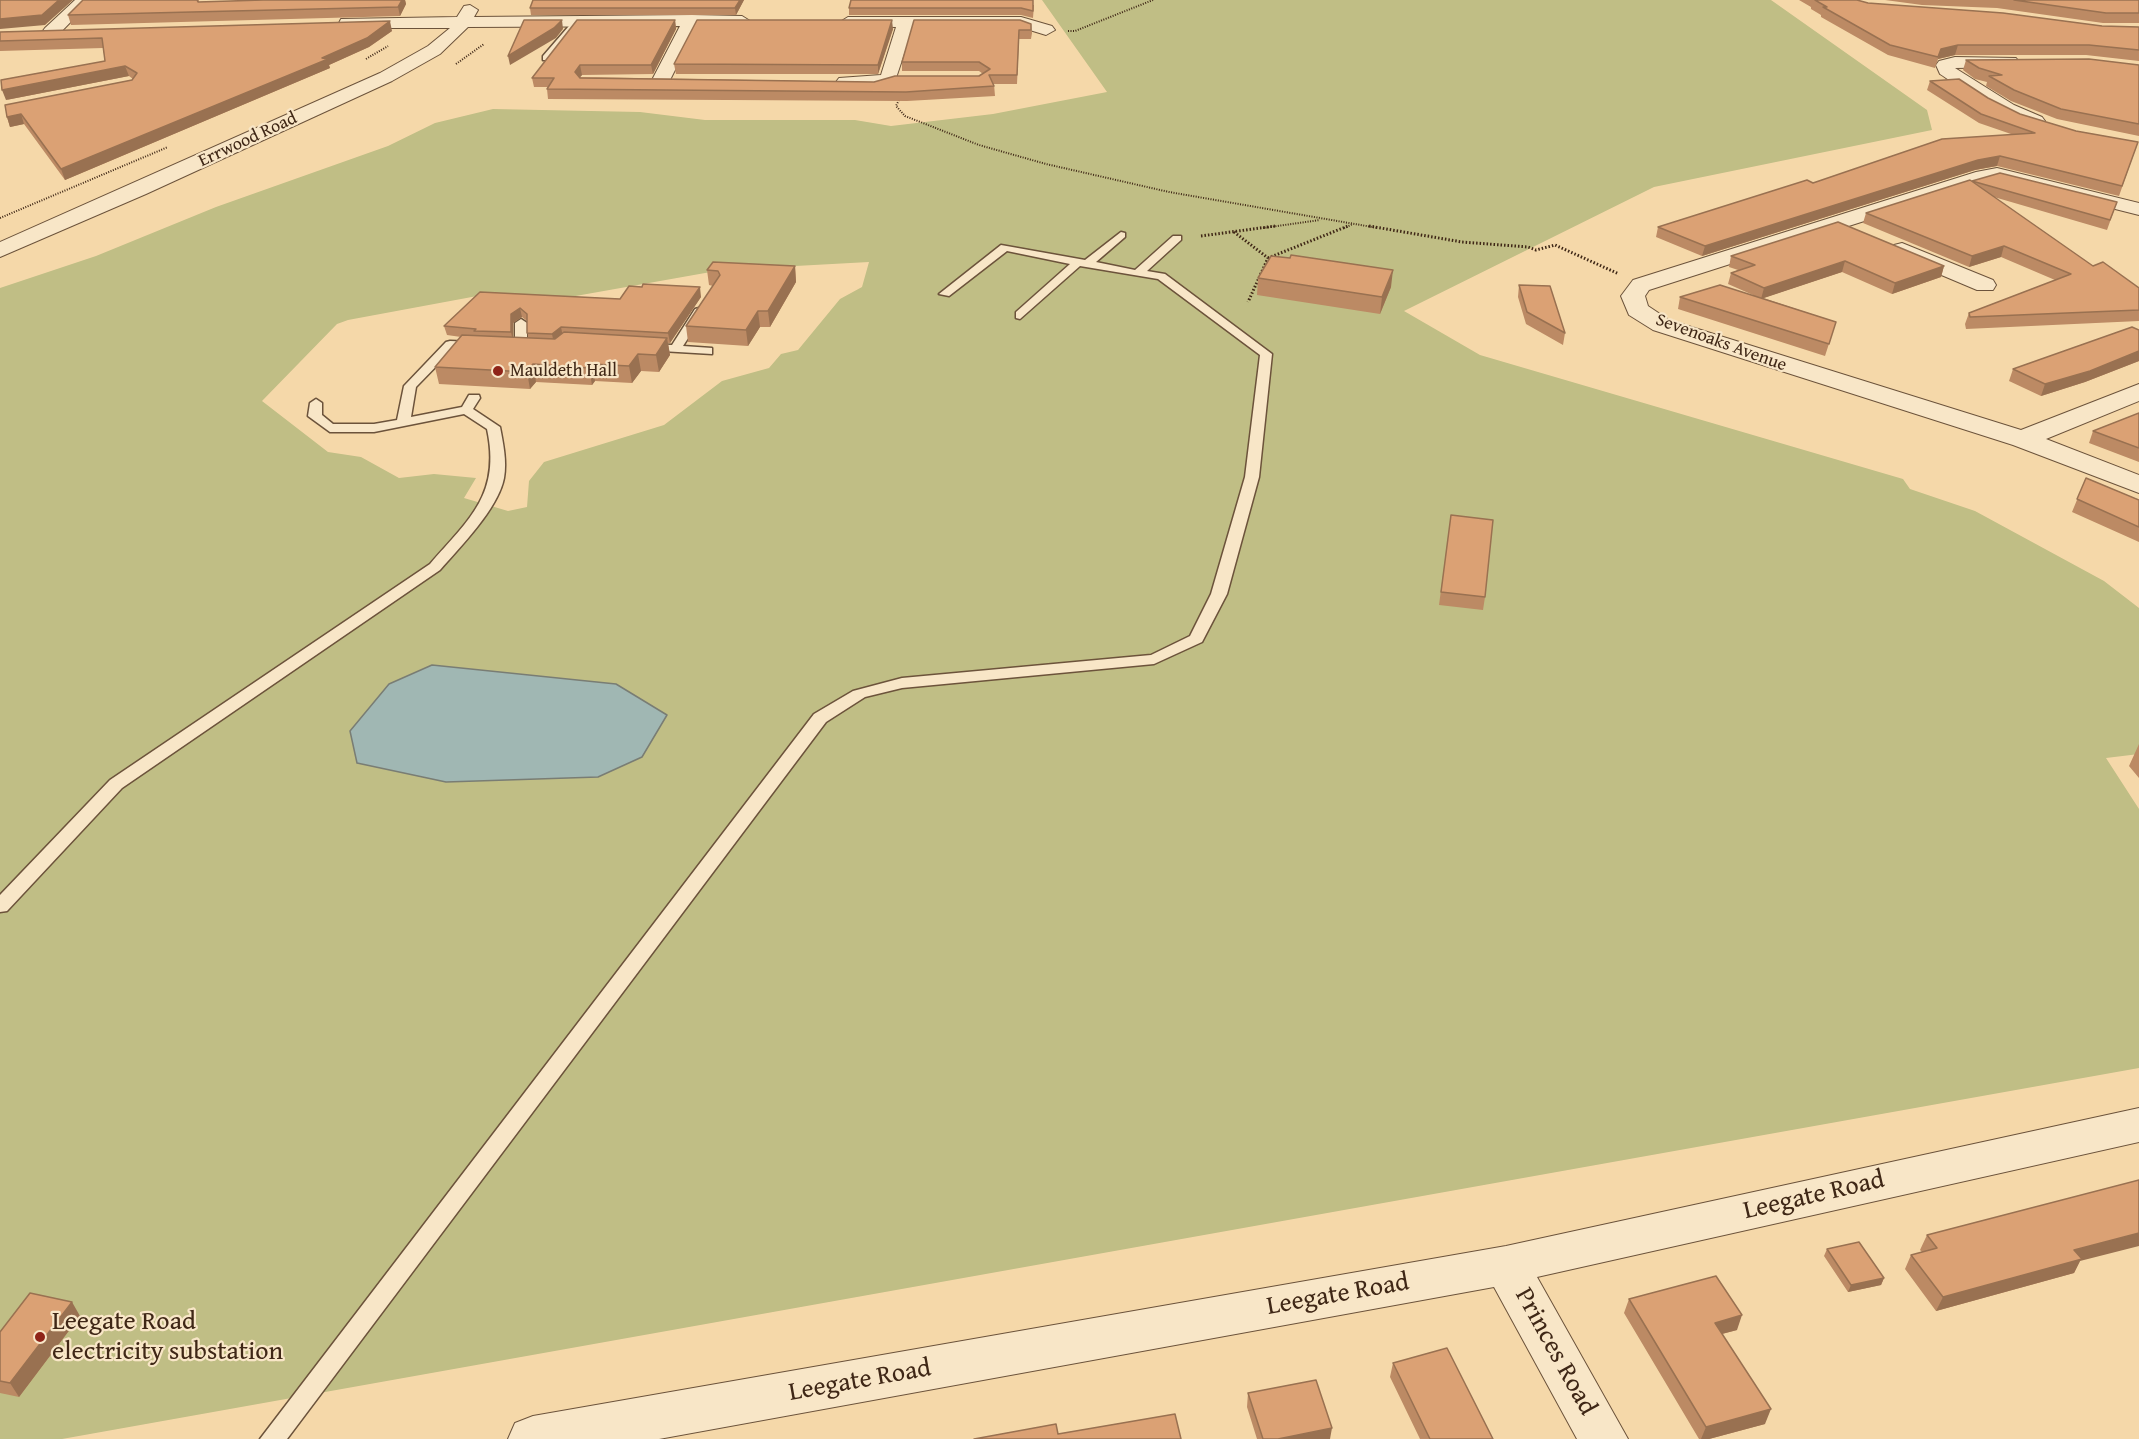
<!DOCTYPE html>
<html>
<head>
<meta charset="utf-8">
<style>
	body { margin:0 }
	canvas { display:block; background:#f5d8a9 }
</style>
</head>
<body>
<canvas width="2139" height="1439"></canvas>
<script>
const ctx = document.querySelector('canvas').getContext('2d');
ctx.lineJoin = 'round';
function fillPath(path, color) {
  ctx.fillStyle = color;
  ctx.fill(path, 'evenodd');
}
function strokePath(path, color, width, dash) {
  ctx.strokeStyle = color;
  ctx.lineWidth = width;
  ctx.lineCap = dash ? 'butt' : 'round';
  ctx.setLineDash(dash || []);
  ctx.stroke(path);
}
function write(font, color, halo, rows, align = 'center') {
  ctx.font = font + ' "Gentium Book Plus",serif';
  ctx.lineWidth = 4.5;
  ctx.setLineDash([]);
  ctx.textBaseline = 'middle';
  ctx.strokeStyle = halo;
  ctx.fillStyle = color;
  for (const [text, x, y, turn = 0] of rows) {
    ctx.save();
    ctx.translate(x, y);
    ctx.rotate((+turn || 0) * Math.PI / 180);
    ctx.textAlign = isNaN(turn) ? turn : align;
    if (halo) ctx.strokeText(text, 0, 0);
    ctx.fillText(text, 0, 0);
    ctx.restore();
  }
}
fillPath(new Path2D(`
	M 1042,0 L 1771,0 L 1927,110 L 1932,130 L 1654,187 L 1404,311 L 1480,355 L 1903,479 L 1910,489 L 1975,511 L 2104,581 L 2139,608 L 2139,754 L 2106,758 L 2139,809 L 2139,1068 L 62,1439 L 0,1439 L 0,288 L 96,256 L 216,207 L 388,146 L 435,123 L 493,109 L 640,112 L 705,120 L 855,120 L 891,126 L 993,114 L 1107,92 ZM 869,262 L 862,287 L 840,299 L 798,350 L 781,354 L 769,368 L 722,381 L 664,425 L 544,462 L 529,481 L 527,507 L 508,511 L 464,498 L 476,478 L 434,474 L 399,478 L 361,457 L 328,452 L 262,401 L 337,324 L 348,320 L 488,294 L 570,297 L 722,270 Z`), '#c0be85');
const water = new Path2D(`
	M 432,665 L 616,684 L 667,715 L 642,757 L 598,777 L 446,782 L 357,763 L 350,731 L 389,684 Z`);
fillPath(water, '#a0b7b3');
strokePath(water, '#797d74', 1.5);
const lane = new Path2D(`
	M 575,19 L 582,21 L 549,60 L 543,60 L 543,56 Z
	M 1121,232 L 1125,233 L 1125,237 L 1096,262 L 1135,270 L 1173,236 L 1181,236 L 1181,240 L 1147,271 L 1165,274 L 1272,354 L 1259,477 L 1227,594 L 1202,642 L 1154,664 L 902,688 L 865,697 L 826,722 L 287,1439 L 260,1439 L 814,714 L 853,691 L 902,678 L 1151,655 L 1190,636 L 1211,594 L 1245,477 L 1260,355 L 1158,279 L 1080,266 L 1020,319 L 1016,318 L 1016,312 L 1070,264 L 1007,251 L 949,296 L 939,294 L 1001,245 L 1085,260 Z
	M 699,308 L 705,312 L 683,346 L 712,348 L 712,354 L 644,350 L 644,344 L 672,345 L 695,309 Z
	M 521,319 L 527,323 L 527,348 L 521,352 L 515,348 L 515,323 Z
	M 450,341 L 476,342 L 482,346 L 476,350 L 453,349 L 416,387 L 411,417 L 462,407 L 469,395 L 479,395 L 480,398 L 473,409 L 500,427 C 503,443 507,461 504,478 C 498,509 460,547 440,570 L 122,788 L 7,911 L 0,912 L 0,895 L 110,780 L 430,564 C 470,518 501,494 487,429 L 464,414 L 374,432 L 330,432 L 308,416 L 310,403 L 316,399 L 322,403 L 322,415 L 333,424 L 374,424 L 397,420 L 404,386 L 446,342 Z`);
const street = new Path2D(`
	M 75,0 L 92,0 L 57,36 L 45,36 L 42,32 L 45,28 Z
	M 470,5 L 478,10 L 474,17 L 692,15 L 742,16 L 750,21 L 742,26 L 697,26 L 670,80 L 661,85 L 652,80 L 680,26 L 468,27 L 440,54 L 392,81 L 146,194 L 0,257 L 0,242 L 380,73 L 428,46 L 450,28 L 347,28 L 341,27 L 339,23 L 341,19 L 457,17 L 464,6 Z
	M 848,17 L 1021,17 L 1052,26 L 1055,30 L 1046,35 L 1020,27 L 913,27 L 894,84 L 845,87 L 839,86 L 836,82 L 839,78 L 881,75 L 896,27 L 842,26 L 840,22 Z
	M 1955,57 L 2016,58 L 2019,62 L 2016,66 L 2010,67 L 1955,68 L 2014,105 L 2042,117 L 2045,121 L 2042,125 C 2016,131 1962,88 1940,74 L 1936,65 L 1939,61 Z
	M 1997,168 L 2139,203 L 2139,215 L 2016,184 L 1997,180 L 1986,182 L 1649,290 L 1645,296 L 1648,306 L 1669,320 L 2021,430 L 2139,384 L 2139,401 L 2046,439 L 2139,475 L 2139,493 L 2013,445 L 1653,330 L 1629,315 L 1621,296 L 1633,280 L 1976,172 Z
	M 1902,243 L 1993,280 L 1996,285 L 1993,290 L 1977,290 L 1894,255 L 1891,250 L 1894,245 Z
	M 2139,1108 L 2139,1142 L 1537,1277 L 1628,1439 L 1577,1439 L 1494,1287 L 659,1439 L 508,1439 L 515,1423 L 533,1416 L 1506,1246 Z`);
strokePath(lane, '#6c533b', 3);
strokePath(street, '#6c533b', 2);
strokePath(new Path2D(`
	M 1068,31 L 1075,31 L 1153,0
	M 366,59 L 388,46
	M 456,64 L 484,44
	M 899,100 L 896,106 L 905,116 L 979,145 L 1046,164 L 1169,192 L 1378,228
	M 0,218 L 168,147
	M 1263,228 L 1320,220
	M 1344,228 L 1353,224`), '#3f2716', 2, [1, 1.5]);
strokePath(new Path2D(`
	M 1369,226 L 1462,242 L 1528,247 L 1536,250 L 1555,245 L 1619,274
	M 1234,232 L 1268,258 L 1248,302
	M 1201,236 L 1275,226
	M 1268,258 L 1348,226`), '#3f2716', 3, [1.5, 2]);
fillPath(lane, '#f8e6c7');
fillPath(street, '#f8e6c7');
fillPath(new Path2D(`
	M 199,0 L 199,2 L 264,0 L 405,0 L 406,4 L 400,16 L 71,25 L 68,15 Z
	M 533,0 L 744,0 L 736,15 L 531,15 L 530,8 Z
	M 1799,0 L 1857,0 L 1868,3 L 2102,26 L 2139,27 L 2139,61 L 2086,55 L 1955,55 L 1938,59 L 1935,68 L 1888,55 L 1821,17 L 1821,15 L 1811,9 L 1811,7 Z
	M 1885,0 L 2139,0 L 2139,23 L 2103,23 L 1997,8 L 1922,5 Z
	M 1034,5 L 1033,18 L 1021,15 L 849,15 L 849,8 Z
	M 675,20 L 676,29 L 653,74 L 582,75 L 580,77 L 874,82 L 979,76 L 983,74 L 979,71 L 902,71 L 902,62 L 1031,24 L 1032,33 L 1031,39 L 1019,39 L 1017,84 L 994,84 L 995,96 L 907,101 L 548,99 L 547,89 L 548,87 L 534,87 L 532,78 Z
	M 893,29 L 878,74 L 676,74 L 674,64 Z
	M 392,31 L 369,47 L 329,65 L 330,68 L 65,180 L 24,124 L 10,127 L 7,117 L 132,80 L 133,79 L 129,76 L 6,100 L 105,61 L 103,48 L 0,51 L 0,32 Z
	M 1966,60 L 2139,65 L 2139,136 L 2057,119 L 2011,101 L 1986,86 L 1987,82 L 1975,79 L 1963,70 Z
	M 1930,81 L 1988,98 L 2020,114 L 2076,131 L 2138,142 L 2119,196 L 1997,166 L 1975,170 L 1702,256 L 1656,237 L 1658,227 L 1813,183 L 2011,134 L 1979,123 L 1927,90 Z
	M 1972,181 L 2117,202 L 2107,230 L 1994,197 L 2093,266 L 2139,288 L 2139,321 L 1966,329 L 1965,324 L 1969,313 L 2055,280 L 2001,257 L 1969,267 L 1863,223 L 1866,213 Z
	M 1731,256 L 1944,266 L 1941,277 L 1892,294 L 1842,272 L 1763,298 L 1836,322 L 1825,356 L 1678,309 L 1680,297 L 1753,295 L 1728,284 L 1731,273 L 1738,270 L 1729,267 Z
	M 795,266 L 796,282 L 770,327 L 760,327 L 748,346 L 688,342 L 686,326 L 713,286 L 709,285 L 707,270 Z
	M 1258,278 L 1391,287 L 1380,314 L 1257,295 Z
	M 1519,285 L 1565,333 L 1563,345 L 1526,324 L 1518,297 Z
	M 480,292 L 620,299 L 701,297 L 670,343 L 668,343 L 670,355 L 659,372 L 641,371 L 632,383 L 595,381 L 592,385 L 536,382 L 530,389 L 439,384 L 435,367 L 461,337 L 447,335 L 444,326 ZM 522,317 L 527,321 L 528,338 L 513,337 L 513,323 Z
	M 2139,330 L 2139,361 L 2085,382 L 2041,396 L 2009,381 L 2013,369 Z
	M 2139,413 L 2139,462 L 2089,443 L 2093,431 Z
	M 2086,478 L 2139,500 L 2139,542 L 2072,512 Z
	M 1451,515 L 1485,597 L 1483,610 L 1439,605 Z
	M 2139,744 L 2139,778 L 2129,766 Z
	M 1927,1235 L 2080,1261 L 2074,1273 L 1936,1311 L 1905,1269 L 1911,1255 L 1922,1252 L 1920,1250 Z
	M 1827,1249 L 1884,1278 L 1881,1285 L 1848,1292 L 1824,1256 Z
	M 1629,1299 L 1737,1330 L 1722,1334 L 1765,1424 L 1709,1439 L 1699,1439 L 1624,1313 Z
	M 80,1316 L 19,1397 L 0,1393 L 0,1332 Z
	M 1393,1363 L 1493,1439 L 1420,1439 L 1390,1377 Z
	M 1248,1393 L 1330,1439 L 1257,1439 L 1247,1407 Z`), '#bc8a64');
fillPath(new Path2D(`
	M 59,0 L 73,0 L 45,25 L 0,29 L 0,19 Z
	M 402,0 L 405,0 L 406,4 L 400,16 L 398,7 Z
	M 740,0 L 744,0 L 736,15 L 735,8 Z
	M 562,20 L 563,29 L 556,38 L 510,65 L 508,56 Z
	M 675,20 L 676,29 L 653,74 L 651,65 Z
	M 892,20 L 893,29 L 878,74 L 878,65 Z
	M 390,21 L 392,31 L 369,47 L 329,65 L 330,68 L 65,180 L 61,169 Z
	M 1958,45 L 1955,55 L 1938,59 L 1935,68 L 1941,49 Z
	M 580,65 L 582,75 L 577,81 L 575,72 Z
	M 125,66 L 129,76 L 6,100 L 2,90 Z
	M 21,114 L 24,124 L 10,127 L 7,117 Z
	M 2000,156 L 1997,166 L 1975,170 L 1702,256 L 1705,246 L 1978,160 Z
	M 2004,246 L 2001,257 L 1969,267 L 1972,256 Z
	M 1845,261 L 1842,272 L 1761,299 L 1764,288 Z
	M 795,266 L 796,282 L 770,327 L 768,311 Z
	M 1944,266 L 1941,277 L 1892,294 L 1895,283 Z
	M 1393,270 L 1391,287 L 1380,314 L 1382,297 Z
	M 700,287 L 701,297 L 670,343 L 668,333 Z
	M 520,308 L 522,317 L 513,323 L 513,342 L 511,332 L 511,314 Z
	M 758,311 L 760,327 L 748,346 L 746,330 Z
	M 561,327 L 563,337 L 554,344 L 552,334 Z
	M 667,338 L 670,355 L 659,372 L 656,355 Z
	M 2139,351 L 2139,361 L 2085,382 L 2041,396 L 2045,384 Z
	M 638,354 L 641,371 L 632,383 L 629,366 Z
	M 533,364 L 536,382 L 530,389 L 527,372 Z
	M 592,364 L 595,381 L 592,385 L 589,368 Z
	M 2139,1233 L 2139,1246 L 2080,1261 L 2074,1273 L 1936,1311 L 1943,1297 L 2074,1250 Z
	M 1884,1278 L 1881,1285 L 1848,1292 L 1851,1285 Z
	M 72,1302 L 80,1316 L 19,1397 L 10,1383 Z
	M 1742,1315 L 1737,1330 L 1710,1337 L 1715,1323 Z
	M 1771,1409 L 1765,1424 L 1709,1439 L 1701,1439 L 1706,1427 Z
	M 1332,1428 L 1330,1439 L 1278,1439 Z`), '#997151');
const building = new Path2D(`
	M 0,0 L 59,0 L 42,15 L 0,19 Z
	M 83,0 L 197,0 L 198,2 L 263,0 L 402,0 L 398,7 L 68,15 Z
	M 533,0 L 740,0 L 735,8 L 530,8 Z
	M 851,0 L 1033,0 L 1033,11 L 1021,8 L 849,8 Z
	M 1815,0 L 1857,0 L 1868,3 L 2003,13 L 2102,26 L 2139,27 L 2139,50 L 2089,45 L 1958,45 L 1941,49 L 1938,57 L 1890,45 L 1823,7 L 1827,7 Z
	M 2014,0 L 2139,0 L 2139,13 L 2106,13 Z
	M 524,20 L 562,20 L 554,28 L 508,56 Z
	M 577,20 L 675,20 L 651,65 L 580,65 L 575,72 L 580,78 L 874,82 L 895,76 L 979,76 L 990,69 L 979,62 L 902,62 L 914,20 L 1020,20 L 1031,24 L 1031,30 L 1019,30 L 1017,75 L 989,75 L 994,86 L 906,92 L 547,89 L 554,78 L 532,78 Z
	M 697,20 L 892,20 L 878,65 L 674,64 Z
	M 390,21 L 367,38 L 322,58 L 328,59 L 61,169 L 21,114 L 7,117 L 5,105 L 132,80 L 137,73 L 125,66 L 2,90 L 1,80 L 105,61 L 102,38 L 0,41 L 0,32 Z
	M 2089,59 L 2139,65 L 2139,124 L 2061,109 L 2014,90 L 1989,76 L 2002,75 L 1979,68 L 1966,60 Z
	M 1959,79 L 1988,98 L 2020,114 L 2076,131 L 2138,142 L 2122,186 L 2000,156 L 1978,160 L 1705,246 L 1658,227 L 1807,180 L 1813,183 L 1942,139 L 2035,133 L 1981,114 L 1930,81 Z
	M 2000,173 L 2117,202 L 2110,220 L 1972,181 Z
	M 1970,180 L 2093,266 L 2103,262 L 2139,288 L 2139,310 L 1970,317 L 1969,313 L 2071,274 L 2004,246 L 1972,256 L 1866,213 Z
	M 1838,222 L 1944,266 L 1895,283 L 1845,261 L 1764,288 L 1731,273 L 1755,265 L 1731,256 Z
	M 1291,255 L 1393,270 L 1382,297 L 1258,278 L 1271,256 L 1290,258 Z
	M 713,262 L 795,266 L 768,311 L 758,311 L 746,330 L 686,326 L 720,275 L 718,271 L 707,270 Z
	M 643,284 L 700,287 L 668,333 L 561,327 L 552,334 L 527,333 L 527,314 L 520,308 L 511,314 L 511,332 L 474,331 L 476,329 L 444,326 L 480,292 L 620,299 L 629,286 L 642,287 Z
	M 1519,285 L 1550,286 L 1565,333 L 1527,312 Z
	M 1720,285 L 1836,322 L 1829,344 L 1680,297 Z
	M 2132,327 L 2139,330 L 2139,351 L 2090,371 L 2045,384 L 2013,369 Z
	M 564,332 L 667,338 L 656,355 L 638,354 L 629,366 L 592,364 L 589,368 L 533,364 L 527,372 L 435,367 L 462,335 L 555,339 Z
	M 2139,413 L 2139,448 L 2093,431 Z
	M 2086,478 L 2139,500 L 2139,527 L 2077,499 Z
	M 1451,515 L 1493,520 L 1485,597 L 1441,592 Z
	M 2139,1180 L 2139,1233 L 2074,1250 L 2082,1259 L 1943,1297 L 1911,1255 L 1937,1248 L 1927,1235 Z
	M 1859,1242 L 1884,1278 L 1851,1285 L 1827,1249 Z
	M 1716,1276 L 1742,1315 L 1715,1323 L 1771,1409 L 1706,1427 L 1629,1299 Z
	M 30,1293 L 72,1302 L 10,1383 L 0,1381 L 0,1332 Z
	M 1447,1348 L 1493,1439 L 1430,1439 L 1393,1363 Z
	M 1316,1380 L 1332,1428 L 1278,1439 L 1263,1439 L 1248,1393 Z
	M 1175,1414 L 1181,1439 L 974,1439 L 1056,1424 L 1058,1434 Z`);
fillPath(building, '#dba174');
strokePath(building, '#997151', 1.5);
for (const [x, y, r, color] of [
	[498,371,6,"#8f2418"],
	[40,1337,6,"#8f2418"]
]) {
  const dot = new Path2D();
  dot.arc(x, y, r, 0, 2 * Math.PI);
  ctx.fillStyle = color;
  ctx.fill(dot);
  strokePath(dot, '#f8e6c7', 2);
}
write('18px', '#3f2716', '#f8e6c7', [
	["Errwood Road",248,140,-25],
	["Sevenoaks Avenue",1721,343,20]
]);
write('18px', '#3f2716', '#f8e6c7', [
	["Mauldeth Hall",510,371]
], 'left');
write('26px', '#3f2716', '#f8e6c7', [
	["Leegate Road",1814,1196,-13],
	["Leegate Road",1338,1295,-10],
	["Princes Road",1555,1352,61],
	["Leegate Road",860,1381,-10]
]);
write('26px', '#3f2716', '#f8e6c7', [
	["Leegate Road",52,1322],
	["electricity substation",52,1352]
], 'left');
</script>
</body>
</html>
